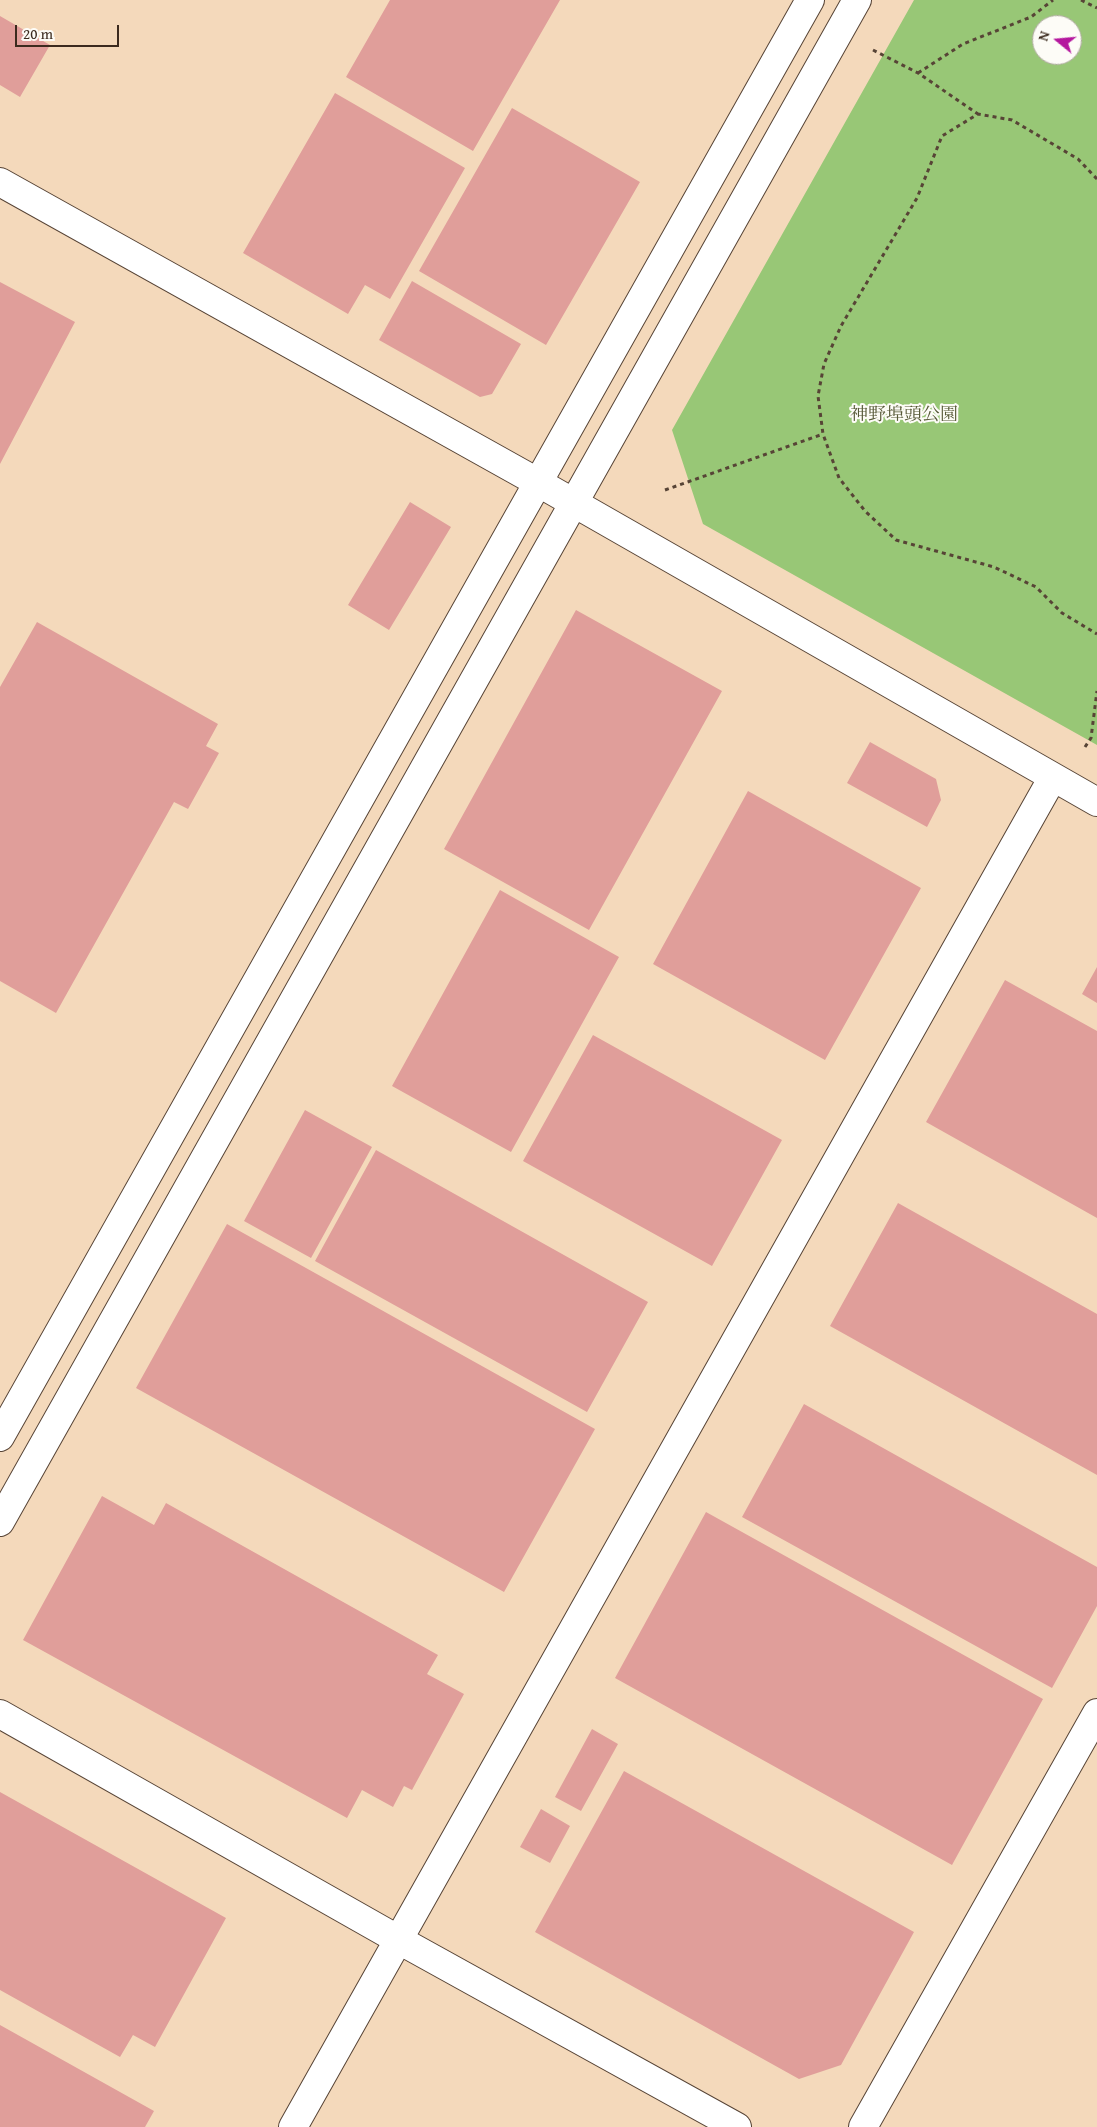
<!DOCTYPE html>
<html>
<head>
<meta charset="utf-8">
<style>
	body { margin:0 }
	#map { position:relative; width:1097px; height:2127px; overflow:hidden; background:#f4d9bb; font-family:"Gentium Book Plus",serif }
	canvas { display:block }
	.north { position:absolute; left:1032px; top:15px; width:50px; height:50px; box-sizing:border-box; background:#fdfcf7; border:1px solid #afa8a0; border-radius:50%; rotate:287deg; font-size:14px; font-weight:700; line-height:20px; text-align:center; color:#3b2a1e }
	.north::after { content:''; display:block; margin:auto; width:18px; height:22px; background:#b5179e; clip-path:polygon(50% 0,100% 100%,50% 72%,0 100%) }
	.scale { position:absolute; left:15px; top:25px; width:104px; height:22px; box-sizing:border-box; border:2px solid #3b2a1e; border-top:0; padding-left:6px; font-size:15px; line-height:18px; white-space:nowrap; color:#3b2a1e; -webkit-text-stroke:4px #fdfcf7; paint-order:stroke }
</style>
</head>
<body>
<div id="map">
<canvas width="1097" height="2127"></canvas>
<div class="north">N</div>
<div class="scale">20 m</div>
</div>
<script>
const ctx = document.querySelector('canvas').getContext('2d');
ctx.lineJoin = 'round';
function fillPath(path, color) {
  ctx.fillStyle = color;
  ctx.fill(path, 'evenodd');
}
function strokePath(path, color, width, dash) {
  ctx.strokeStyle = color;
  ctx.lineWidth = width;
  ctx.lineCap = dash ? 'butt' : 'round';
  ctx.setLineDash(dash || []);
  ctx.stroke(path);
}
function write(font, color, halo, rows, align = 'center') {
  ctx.font = font + ' "Gentium Book Plus","Noto Serif JP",serif';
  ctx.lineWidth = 4;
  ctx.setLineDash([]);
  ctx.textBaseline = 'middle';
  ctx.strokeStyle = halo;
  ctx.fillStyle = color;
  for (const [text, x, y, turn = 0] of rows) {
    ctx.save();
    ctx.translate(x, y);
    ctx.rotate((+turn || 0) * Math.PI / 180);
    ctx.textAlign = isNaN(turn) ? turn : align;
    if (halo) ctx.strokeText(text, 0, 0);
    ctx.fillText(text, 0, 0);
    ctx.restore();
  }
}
fillPath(new Path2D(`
	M 914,0 L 1097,0 L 1097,745 L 703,524 L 672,430 ZM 1042,25 L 1072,25 L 1072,55 L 1042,55 Z`), '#98c776');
fillPath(new Path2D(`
	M 390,0 L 560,0 L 473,151 L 346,77 Z
	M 0,16 L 50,45 L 20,97 L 0,85 Z
	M 335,93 L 465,168 L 390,299 L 365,285 L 348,314 L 243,253 Z
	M 512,108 L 640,182 L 546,345 L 419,271 Z
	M 412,281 L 521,344 L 492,394 L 480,397 L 379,340 Z
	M 0,282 L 75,322 L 0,464 Z
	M 410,502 L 451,527 L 389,630 L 348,605 Z
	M 576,610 L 722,691 L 589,930 L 444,849 Z
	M 37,622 L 218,724 L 206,746 L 219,753 L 188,809 L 174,802 L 56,1013 L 0,981 L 0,687 Z
	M 870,742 L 936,779 L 941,800 L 927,827 L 847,783 Z
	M 748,791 L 921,888 L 825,1060 L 653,964 Z
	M 500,890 L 619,957 L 511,1152 L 392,1086 Z
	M 1097,967 L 1097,1003 L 1082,994 Z
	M 1005,980 L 1097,1031 L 1097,1218 L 926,1122 Z
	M 593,1035 L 782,1140 L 712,1266 L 523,1161 Z
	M 305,1110 L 372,1147 L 311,1258 L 244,1221 Z
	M 376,1150 L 648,1302 L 587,1412 L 315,1261 Z
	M 898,1203 L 1097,1314 L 1097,1475 L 830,1326 Z
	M 227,1224 L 595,1429 L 504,1592 L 136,1388 Z
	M 804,1404 L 1097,1567 L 1097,1606 L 1052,1688 L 742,1517 Z
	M 102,1496 L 154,1525 L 166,1503 L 438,1655 L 427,1674 L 464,1694 L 412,1790 L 404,1786 L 393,1807 L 362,1790 L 347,1818 L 23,1640 Z
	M 706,1512 L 1043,1699 L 952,1865 L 615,1678 Z
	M 592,1729 L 618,1744 L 581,1811 L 555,1797 Z
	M 624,1771 L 914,1932 L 841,2065 L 799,2079 L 535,1932 Z
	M 0,1792 L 226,1918 L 155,2047 L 133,2035 L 120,2057 L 0,1990 Z
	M 541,1809 L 570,1826 L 550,1863 L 520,1847 Z
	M 0,2025 L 154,2111 L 145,2127 L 0,2127 Z`), '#e09e9a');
const minor = new Path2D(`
	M 0,182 L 539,483 L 1097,802
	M 0,1437 L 810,0
	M 0,1522 L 857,0
	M 0,1714 L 399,1940 L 737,2127
	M 293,2127 L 1053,777
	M 863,2127 L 1097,1713`);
strokePath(minor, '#574436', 30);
strokePath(new Path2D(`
	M 1081,0 L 1097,8
	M 873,50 L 918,73 L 978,114
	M 918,73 L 963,44 L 1031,17 L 1053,0
	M 1097,179 L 1078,159 L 1012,120 L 978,114 L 942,136 L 917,198 L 841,326 L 824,364 L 818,396 L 823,434 L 839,478 L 865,511 L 896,540 L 994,567 L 1036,587 L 1062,613 L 1097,634
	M 665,490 L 823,434
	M 1085,747 L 1091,738 L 1097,691`), '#574436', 3, [4, 4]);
strokePath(minor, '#fff', 28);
write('18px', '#575938', '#fdfcf7', [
	["神野埠頭公園",904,415]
]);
</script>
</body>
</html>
